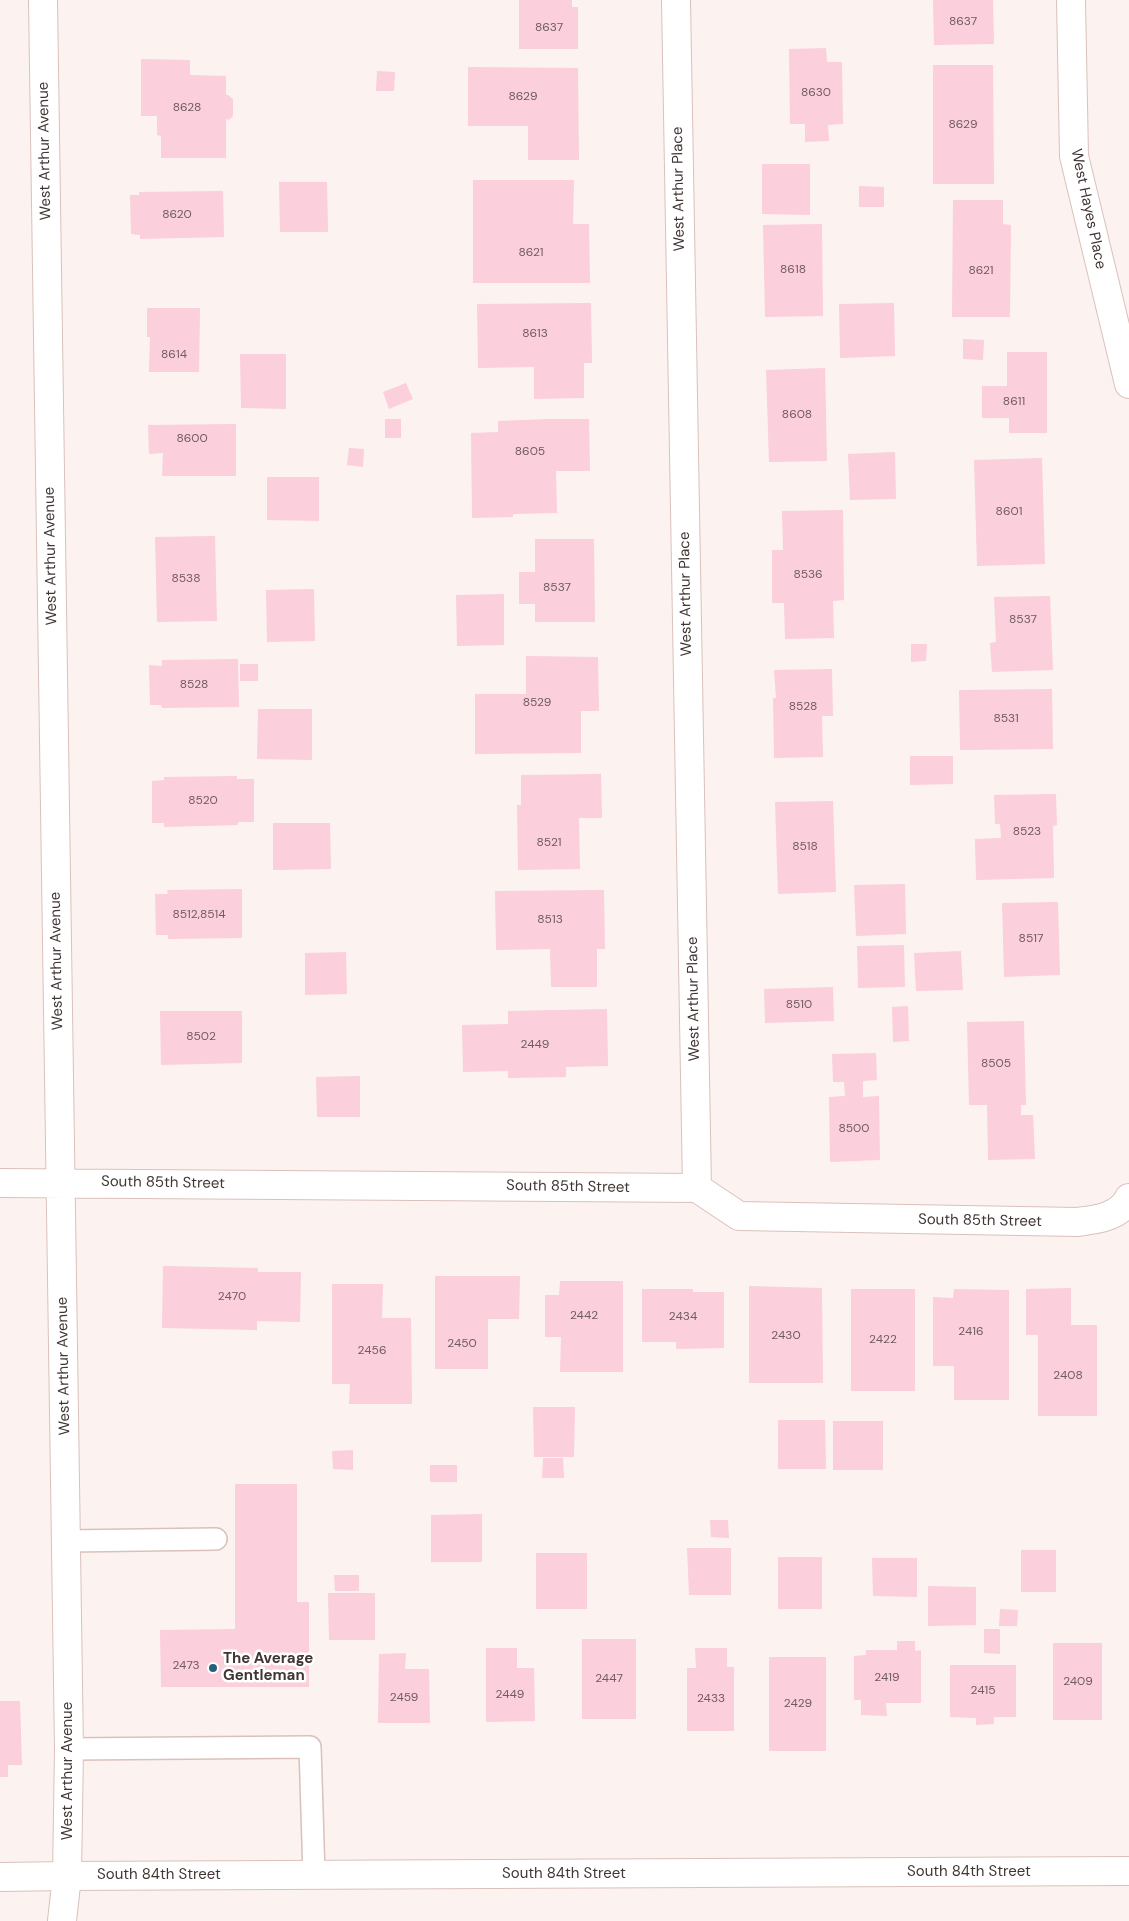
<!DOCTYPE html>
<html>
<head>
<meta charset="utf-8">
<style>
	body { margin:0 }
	canvas { display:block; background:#fcf2ef }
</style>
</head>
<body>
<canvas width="1129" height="1921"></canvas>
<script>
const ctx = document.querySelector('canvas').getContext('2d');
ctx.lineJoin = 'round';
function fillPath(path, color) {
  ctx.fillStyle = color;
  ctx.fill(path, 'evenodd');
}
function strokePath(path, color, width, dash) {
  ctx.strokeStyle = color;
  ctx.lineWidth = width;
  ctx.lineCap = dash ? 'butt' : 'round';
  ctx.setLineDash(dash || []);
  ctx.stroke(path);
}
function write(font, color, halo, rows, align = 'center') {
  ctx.font = font + ' "DM Sans",sans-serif';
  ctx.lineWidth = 5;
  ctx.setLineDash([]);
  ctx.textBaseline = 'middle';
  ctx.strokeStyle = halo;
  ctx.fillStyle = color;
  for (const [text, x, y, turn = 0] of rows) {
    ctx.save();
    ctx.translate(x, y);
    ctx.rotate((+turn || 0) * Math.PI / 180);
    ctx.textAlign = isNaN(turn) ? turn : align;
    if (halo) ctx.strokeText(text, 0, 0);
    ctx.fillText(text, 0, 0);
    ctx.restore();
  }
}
fillPath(new Path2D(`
	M 519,0 L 572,0 L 572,7 L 578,7 L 578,49 L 519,49 Z
	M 933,0 L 993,0 L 994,44 L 934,45 Z
	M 826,48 L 827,62 L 842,62 L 843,124 L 828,125 L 829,141 L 805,142 L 805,124 L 790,124 L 789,49 Z
	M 141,59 L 190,60 L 190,75 L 226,76 L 226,95 L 228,95 L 233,99 L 233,116 L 229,120 L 226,119 L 226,158 L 161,158 L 161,136 L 157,135 L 157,116 L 141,116 Z
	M 933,65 L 993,65 L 994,184 L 933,184 Z
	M 468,67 L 578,68 L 579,160 L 528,160 L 528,126 L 468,126 Z
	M 377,71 L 395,72 L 394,91 L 376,91 Z
	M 762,164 L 810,164 L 810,215 L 762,214 Z
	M 473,180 L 574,180 L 573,224 L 589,224 L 590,283 L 473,283 Z
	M 279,182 L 327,182 L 328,232 L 280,232 Z
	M 859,186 L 884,187 L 884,207 L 859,207 Z
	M 223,191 L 224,237 L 140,239 L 140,235 L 131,234 L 130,195 L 139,195 L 139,192 Z
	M 953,200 L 1003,200 L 1003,224 L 1011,225 L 1010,317 L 952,317 Z
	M 822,224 L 823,316 L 765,317 L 763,225 Z
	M 591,303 L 592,363 L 584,363 L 584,398 L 534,399 L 534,367 L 478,368 L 477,304 Z
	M 894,303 L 895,356 L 840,358 L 839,304 Z
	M 147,308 L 200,308 L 199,372 L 149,372 L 150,337 L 147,337 Z
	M 963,339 L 984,340 L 983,360 L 963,359 Z
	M 1007,352 L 1047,352 L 1047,433 L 1009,433 L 1009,418 L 982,418 L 982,386 L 1007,386 Z
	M 240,354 L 286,354 L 286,409 L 241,408 Z
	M 825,368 L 827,461 L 769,462 L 766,370 Z
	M 406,383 L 413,399 L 389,409 L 383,392 Z
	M 385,419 L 401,419 L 401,438 L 385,438 Z
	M 549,419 L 589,419 L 590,471 L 556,471 L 557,513 L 513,514 L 513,517 L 472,518 L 471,433 L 498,432 L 498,421 Z
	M 236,424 L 236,476 L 162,476 L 163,453 L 149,454 L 148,425 Z
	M 349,448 L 364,449 L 363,467 L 347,465 Z
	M 895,452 L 896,499 L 850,500 L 848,454 Z
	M 1042,458 L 1045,564 L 977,566 L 974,460 Z
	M 267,477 L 319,477 L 319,521 L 267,520 Z
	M 843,510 L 844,600 L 833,601 L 834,638 L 785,639 L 784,603 L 772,603 L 772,550 L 783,550 L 782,511 Z
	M 215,536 L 217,621 L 157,622 L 155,537 Z
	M 535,539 L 594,539 L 595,622 L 535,622 L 535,604 L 519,604 L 519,572 L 535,572 Z
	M 314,589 L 315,641 L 267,642 L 266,590 Z
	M 504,594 L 504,645 L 457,646 L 456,595 Z
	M 1050,596 L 1053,670 L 992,672 L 990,643 L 996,642 L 994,597 Z
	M 911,644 L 927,644 L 926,661 L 911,662 Z
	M 526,656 L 598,657 L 599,711 L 581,711 L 581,753 L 475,754 L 475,694 L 526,694 Z
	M 238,659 L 239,707 L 162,708 L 161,705 L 150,705 L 149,665 L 162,666 L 162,660 Z
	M 240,664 L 258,664 L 258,681 L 240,681 Z
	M 832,669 L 833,716 L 822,716 L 823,757 L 774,758 L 773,698 L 776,698 L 774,670 Z
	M 1052,689 L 1053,749 L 960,750 L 959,690 Z
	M 258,709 L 312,709 L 312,760 L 257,759 Z
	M 910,756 L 953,756 L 953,784 L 910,785 Z
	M 601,774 L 602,818 L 579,818 L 580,869 L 518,870 L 517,805 L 521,805 L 521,775 Z
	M 237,776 L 237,779 L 254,779 L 254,822 L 238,822 L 238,825 L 164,827 L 164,823 L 152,823 L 152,781 L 164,780 L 164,777 Z
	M 1056,794 L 1057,825 L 1053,826 L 1054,878 L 976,880 L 975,839 L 1001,838 L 1000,824 L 995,824 L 994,795 Z
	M 833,801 L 836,892 L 778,894 L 775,802 Z
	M 273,823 L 330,823 L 331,869 L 273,870 Z
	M 905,884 L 906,934 L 856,936 L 854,885 Z
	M 242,889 L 242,938 L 168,939 L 168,935 L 156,935 L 155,894 L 168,894 L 167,890 Z
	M 604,890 L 605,949 L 597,949 L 597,987 L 551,987 L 550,949 L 496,950 L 495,891 Z
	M 1058,902 L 1060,975 L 1004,977 L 1002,903 Z
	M 904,945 L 905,987 L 858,988 L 857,946 Z
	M 961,951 L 963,990 L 916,991 L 914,953 Z
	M 346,952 L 347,994 L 305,995 L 305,953 Z
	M 833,987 L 834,1021 L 765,1023 L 764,989 Z
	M 908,1006 L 909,1041 L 893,1042 L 892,1007 Z
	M 607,1009 L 608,1066 L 566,1067 L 566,1077 L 508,1078 L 508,1071 L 463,1072 L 462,1025 L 508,1024 L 508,1011 Z
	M 160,1011 L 242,1011 L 242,1063 L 161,1065 Z
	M 1024,1021 L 1026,1105 L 1021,1105 L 1021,1115 L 1033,1115 L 1035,1159 L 988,1160 L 987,1105 L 969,1105 L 967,1022 Z
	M 876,1053 L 877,1080 L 863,1081 L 863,1097 L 879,1096 L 880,1160 L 830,1162 L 829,1097 L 845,1096 L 844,1082 L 833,1082 L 832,1054 Z
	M 360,1076 L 360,1117 L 317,1117 L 316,1077 Z
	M 163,1266 L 258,1268 L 258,1272 L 301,1272 L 300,1322 L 257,1321 L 257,1330 L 162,1328 Z
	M 435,1276 L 520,1276 L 519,1319 L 488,1319 L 488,1369 L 435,1369 Z
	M 560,1281 L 623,1281 L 623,1372 L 560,1372 L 561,1337 L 545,1337 L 545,1295 L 559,1295 Z
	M 332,1284 L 383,1284 L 382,1318 L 411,1318 L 412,1404 L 349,1404 L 350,1384 L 332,1384 Z
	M 749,1286 L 822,1288 L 823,1383 L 749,1383 Z
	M 1071,1288 L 1071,1325 L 1097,1325 L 1097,1416 L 1038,1416 L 1038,1335 L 1026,1335 L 1026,1289 Z
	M 642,1289 L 693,1289 L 693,1292 L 724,1292 L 724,1348 L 676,1349 L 676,1342 L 642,1342 Z
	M 851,1289 L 915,1289 L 915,1391 L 851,1391 Z
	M 954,1289 L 1009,1290 L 1009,1400 L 954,1400 L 954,1366 L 933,1366 L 933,1297 L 953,1298 Z
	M 533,1407 L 575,1407 L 574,1457 L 534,1457 Z
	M 778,1420 L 825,1420 L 826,1469 L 778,1469 Z
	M 833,1421 L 883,1421 L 883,1470 L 833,1470 Z
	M 353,1450 L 353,1470 L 333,1469 L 332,1451 Z
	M 543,1458 L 563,1458 L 564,1478 L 542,1478 Z
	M 430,1465 L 457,1465 L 457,1482 L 430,1482 Z
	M 235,1484 L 297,1484 L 297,1602 L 309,1602 L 309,1687 L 161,1687 L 160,1630 L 235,1629 Z
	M 482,1514 L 482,1562 L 431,1562 L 431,1515 Z
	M 710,1520 L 728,1520 L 729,1538 L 711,1537 Z
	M 687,1548 L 731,1548 L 731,1595 L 689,1595 Z
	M 1021,1550 L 1056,1550 L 1056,1592 L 1021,1592 Z
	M 536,1553 L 587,1553 L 587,1609 L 536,1609 Z
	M 778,1557 L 822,1557 L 822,1609 L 778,1609 Z
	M 872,1558 L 917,1558 L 917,1597 L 873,1596 Z
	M 334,1575 L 359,1575 L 359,1591 L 335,1591 Z
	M 928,1586 L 976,1587 L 976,1625 L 928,1626 Z
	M 328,1593 L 375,1593 L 375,1640 L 329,1640 Z
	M 1000,1609 L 1018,1610 L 1017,1626 L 999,1626 Z
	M 984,1629 L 1000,1629 L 1000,1654 L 984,1653 Z
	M 582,1639 L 636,1639 L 636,1719 L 582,1719 Z
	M 897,1641 L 915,1641 L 915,1651 L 921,1650 L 921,1703 L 886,1703 L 887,1716 L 861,1715 L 861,1700 L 854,1700 L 854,1656 L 866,1655 L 866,1650 L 897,1650 Z
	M 1053,1643 L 1102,1643 L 1102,1720 L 1053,1720 Z
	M 486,1648 L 517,1648 L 517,1668 L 534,1668 L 535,1721 L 486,1722 Z
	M 695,1648 L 727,1648 L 727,1667 L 734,1667 L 734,1731 L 687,1731 L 687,1668 L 696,1668 Z
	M 406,1653 L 405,1669 L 429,1669 L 430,1723 L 378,1723 L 379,1654 Z
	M 769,1657 L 826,1657 L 826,1751 L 769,1751 Z
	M 950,1665 L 1016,1665 L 1016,1717 L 994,1717 L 994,1724 L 976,1725 L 976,1718 L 950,1717 Z
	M 0,1701 L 20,1701 L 22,1765 L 8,1765 L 8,1777 L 0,1777 Z`), '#fbcfdb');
const service = new Path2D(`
	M 67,1541 L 216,1539
	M 69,1749 L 310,1747 L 314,1875`);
const minor = new Path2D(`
	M 43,0 L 69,1749 L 67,1876 L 62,1921
	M 676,0 L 697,1188
	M 1071,0 L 1074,156 L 1129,384
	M 0,1183 L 697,1188 L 739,1216 L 1077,1222 C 1095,1220 1120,1217 1129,1198`);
const tertiary = new Path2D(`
	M 0,1877 L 67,1876 L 1129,1871`);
strokePath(service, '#dac1bb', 24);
strokePath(minor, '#dac1bb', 30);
strokePath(tertiary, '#dac1bb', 30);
strokePath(service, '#fff', 21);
strokePath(minor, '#fff', 28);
strokePath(tertiary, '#fff', 28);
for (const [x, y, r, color] of [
	[213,1668,5,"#256179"]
]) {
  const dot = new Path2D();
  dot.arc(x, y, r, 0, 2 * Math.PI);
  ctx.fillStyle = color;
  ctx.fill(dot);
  strokePath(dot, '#fff', 2);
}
write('12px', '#6f5c5e', null, [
	["8637",963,22],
	["8637",549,28],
	["8630",816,93],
	["8629",523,97],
	["8628",187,108],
	["8629",963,125],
	["8620",177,215],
	["8621",531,253],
	["8618",793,270],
	["8621",981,271],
	["8613",535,334],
	["8614",174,355],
	["8611",1014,402],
	["8608",797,415],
	["8600",192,439],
	["8605",530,452],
	["8601",1009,512],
	["8536",808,575],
	["8538",186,579],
	["8537",557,588],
	["8537",1023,620],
	["8528",194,685],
	["8529",537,703],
	["8528",803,707],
	["8531",1006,719],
	["8520",203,801],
	["8523",1027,832],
	["8521",549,843],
	["8518",805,847],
	["8512,8514",199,915],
	["8513",550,920],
	["8517",1031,939],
	["8510",799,1005],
	["8502",201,1037],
	["2449",535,1045],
	["8505",996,1064],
	["8500",854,1129],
	["2470",232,1297],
	["2442",584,1316],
	["2434",683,1317],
	["2416",971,1332],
	["2430",786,1336],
	["2422",883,1340],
	["2450",462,1344],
	["2456",372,1351],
	["2408",1068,1376],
	["2473",186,1666],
	["2419",887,1678],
	["2447",609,1679],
	["2409",1078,1682],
	["2415",983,1691],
	["2449",510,1695],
	["2459",404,1698],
	["2433",711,1699],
	["2429",798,1704]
]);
write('15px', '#403634', '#fff', [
	["West Arthur Avenue",45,151,-91],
	["West Arthur Place",679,189,-91],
	["West Hayes Place",1088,209,78],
	["West Arthur Avenue",51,556,-91],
	["West Arthur Place",686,594,-91],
	["West Arthur Avenue",57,961,-91],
	["West Arthur Place",694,999,-91],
	["South 85th Street",163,1183,1],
	["South 85th Street",568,1187,1],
	["South 85th Street",980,1221,1],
	["West Arthur Avenue",64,1366,-91],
	["West Arthur Avenue",68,1771,-90],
	["South 84th Street",969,1872],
	["South 84th Street",564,1874],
	["South 84th Street",159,1875]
]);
write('bold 15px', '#403634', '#fff', [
	["The Average",223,1659],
	["Gentleman",223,1676]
], 'left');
</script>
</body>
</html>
